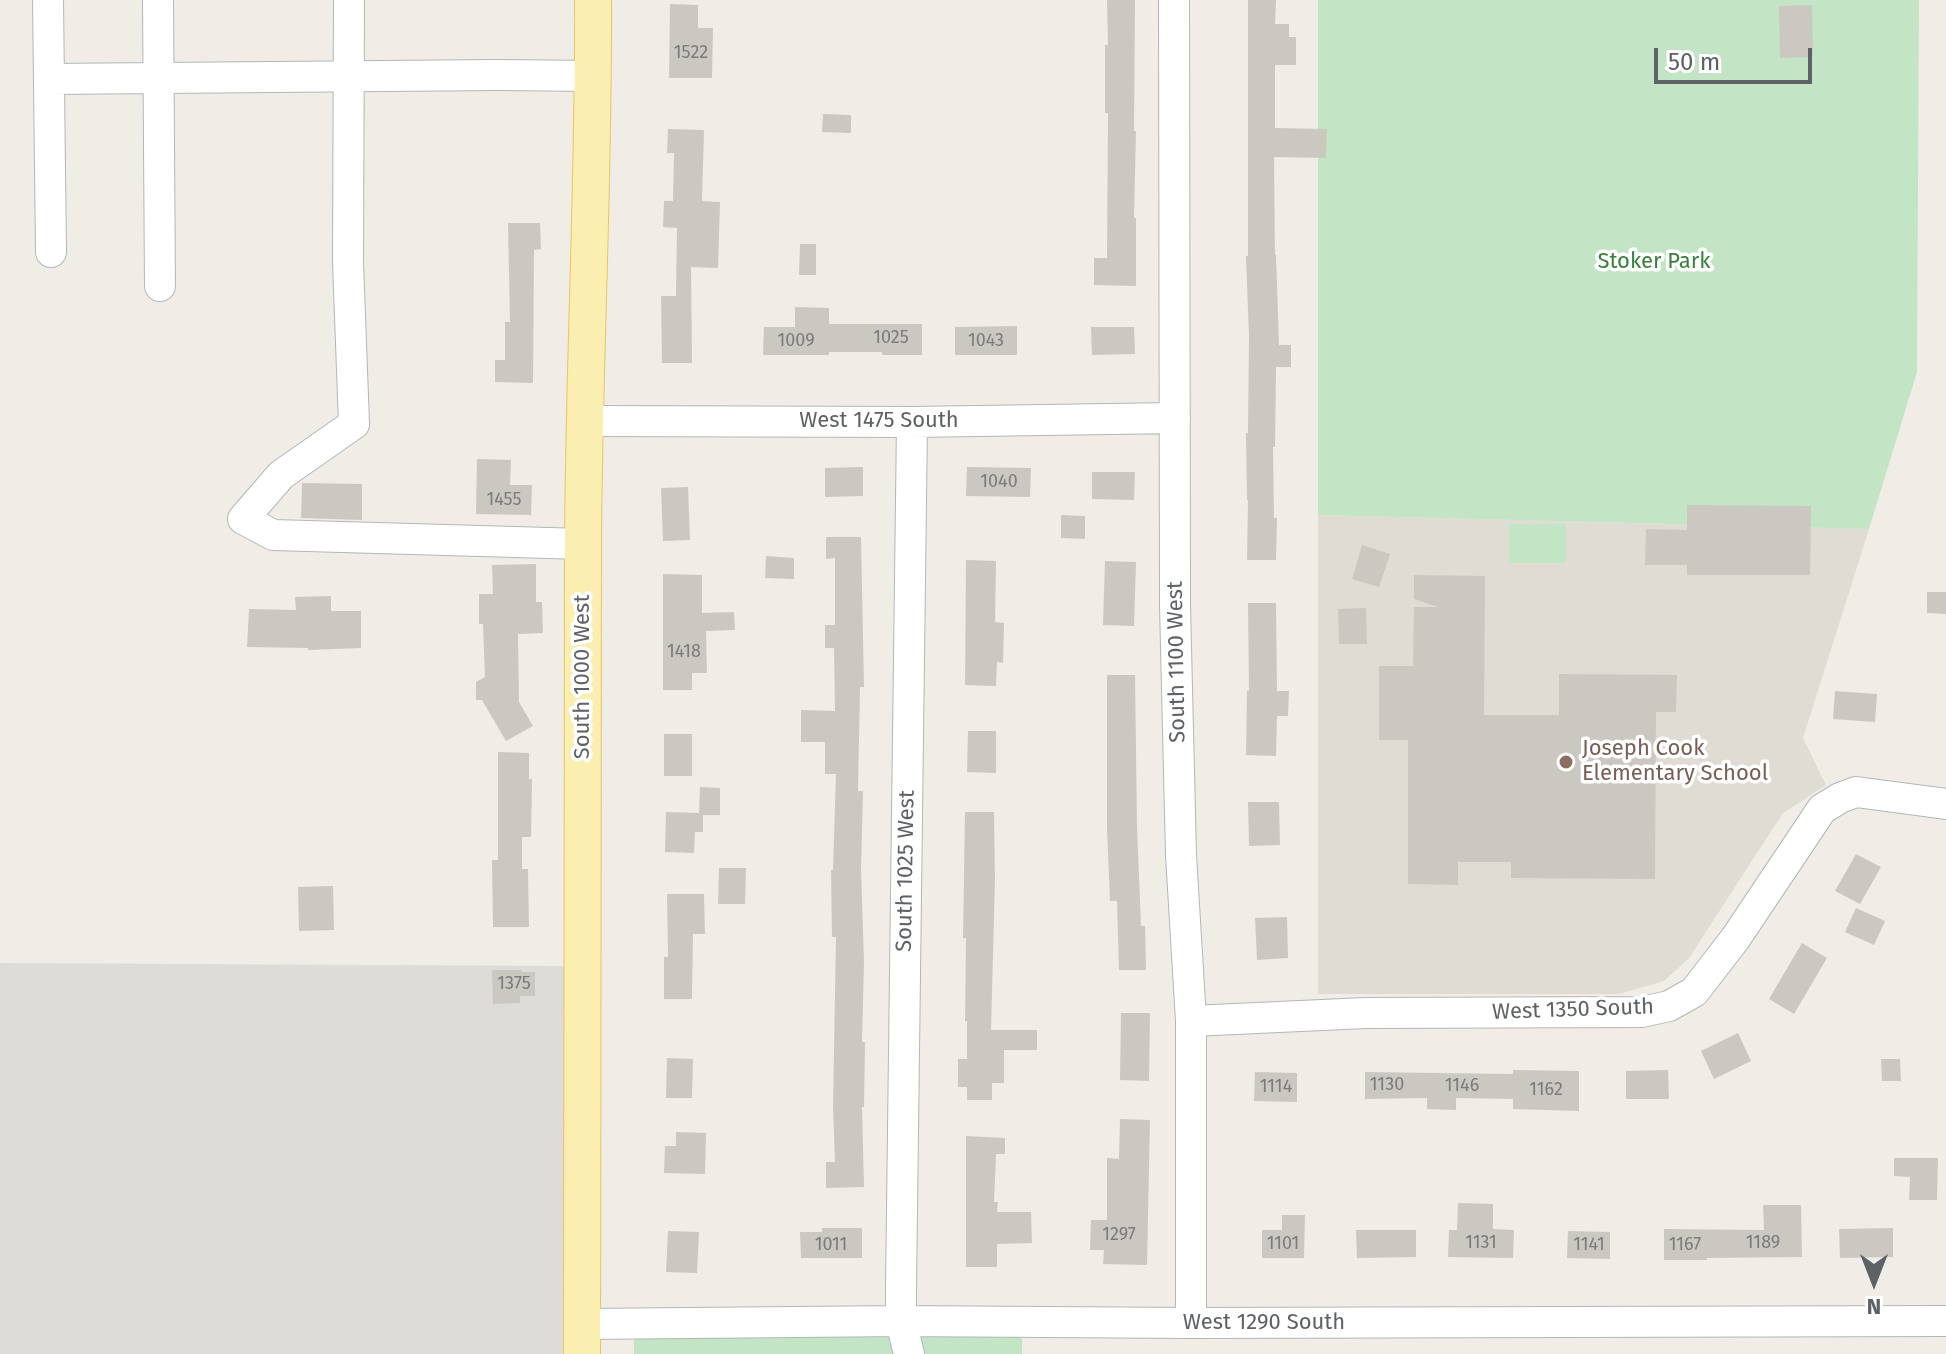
<!DOCTYPE html>
<html>
<head>
<meta charset="utf-8">
<style>
	body { margin:0 }
	#map { position:relative; width:1946px; height:1354px; overflow:hidden; background:#efede6; font-family:"Fira Sans",sans-serif }
	canvas { display:block }
	.north { position:absolute; left:1834px; top:1242px; width:80px; height:80px; -webkit-text-stroke:6px #fff; paint-order:stroke; rotate:180deg; font-size:22px; font-weight:700; line-height:32px; text-align:center; color:#5e6165 }
	.north::after { content:''; display:block; margin:auto; width:28px; height:36px; background:#5e6165; clip-path:polygon(50% 0,100% 100%,50% 72%,0 100%) }
	.scale { position:absolute; left:1654px; top:48px; width:158px; height:36px; box-sizing:border-box; border:4px solid #5e6165; border-top:0; padding-left:10px; font-size:24px; line-height:28px; white-space:nowrap; color:#5e6165; -webkit-text-stroke:6px #fff; paint-order:stroke }
</style>
</head>
<body>
<div id="map">
<canvas width="1946" height="1354"></canvas>
<div class="north">N</div>
<div class="scale">50 m</div>
</div>
<script>
const ctx = document.querySelector('canvas').getContext('2d');
ctx.lineJoin = 'round';
function fillPath(path, color) {
  ctx.fillStyle = color;
  ctx.fill(path, 'evenodd');
}
function strokePath(path, color, width, dash) {
  ctx.strokeStyle = color;
  ctx.lineWidth = width;
  ctx.lineCap = dash ? 'butt' : 'round';
  ctx.setLineDash(dash || []);
  ctx.stroke(path);
}
function write(font, color, halo, rows, align = 'center') {
  ctx.font = font + ' "Fira Sans",sans-serif';
  ctx.lineWidth = 7;
  ctx.setLineDash([]);
  ctx.textBaseline = 'middle';
  ctx.strokeStyle = halo;
  ctx.fillStyle = color;
  for (const [text, x, y, turn = 0] of rows) {
    ctx.save();
    ctx.translate(x, y);
    ctx.rotate((+turn || 0) * Math.PI / 180);
    ctx.textAlign = isNaN(turn) ? turn : align;
    if (halo) ctx.strokeText(text, 0, 0);
    ctx.fillText(text, 0, 0);
    ctx.restore();
  }
}
fillPath(new Path2D(`
	M 0,963 L 569,966 L 572,1354 L 0,1354 Z`), '#dedcd8');
fillPath(new Path2D(`
	M 1318,515 L 1869,529 L 1803,738 L 1826,785 L 1783,813 L 1689,958 L 1664,981 L 1619,994 L 1318,994 Z`), '#dfdcd4');
fillPath(new Path2D(`
	M 1318,0 L 1919,0 L 1917,372 L 1869,529 L 1318,515 Z
	M 1509,524 L 1566,524 L 1566,563 L 1509,563 Z
	M 634,1325 L 1022,1326 L 1022,1354 L 634,1354 Z`), '#c4e5c5');
fillPath(new Path2D(`
	M 1107,0 L 1135,0 L 1134,131 L 1136,131 L 1134,218 L 1136,218 L 1136,286 L 1094,285 L 1094,258 L 1107,258 L 1108,113 L 1105,113 L 1105,45 L 1108,45 Z
	M 1248,0 L 1276,0 L 1275,24 L 1289,24 L 1289,37 L 1296,37 L 1296,65 L 1275,65 L 1275,128 L 1327,129 L 1326,158 L 1274,157 L 1275,255 L 1276,255 L 1279,345 L 1291,345 L 1291,367 L 1276,367 L 1275,447 L 1273,447 L 1274,518 L 1277,518 L 1276,560 L 1247,560 L 1248,500 L 1247,500 L 1246,433 L 1248,433 L 1249,337 L 1246,256 L 1248,256 Z
	M 670,4 L 698,5 L 698,28 L 713,28 L 712,78 L 669,78 Z
	M 1812,5 L 1813,57 L 1780,58 L 1779,6 Z
	M 823,114 L 851,115 L 851,133 L 822,132 Z
	M 668,129 L 704,130 L 702,201 L 720,202 L 718,268 L 691,267 L 692,363 L 662,363 L 661,296 L 676,296 L 677,228 L 663,227 L 664,201 L 673,201 L 674,153 L 667,153 Z
	M 508,223 L 540,223 L 541,249 L 534,250 L 533,383 L 495,382 L 495,360 L 505,360 L 505,322 L 510,322 Z
	M 800,244 L 816,244 L 816,275 L 799,275 Z
	M 795,307 L 829,308 L 829,324 L 922,324 L 922,355 L 882,355 L 882,352 L 829,352 L 829,355 L 763,355 L 764,327 L 795,327 Z
	M 1017,326 L 1017,355 L 955,355 L 955,327 Z
	M 1091,327 L 1134,327 L 1135,354 L 1092,355 Z
	M 477,459 L 511,460 L 510,485 L 532,485 L 531,515 L 476,514 Z
	M 863,467 L 863,496 L 825,497 L 825,468 Z
	M 967,467 L 1031,468 L 1030,497 L 966,496 Z
	M 1092,472 L 1135,472 L 1134,500 L 1092,499 Z
	M 302,483 L 362,484 L 362,520 L 301,518 Z
	M 688,487 L 690,540 L 663,541 L 661,488 Z
	M 1687,505 L 1811,506 L 1810,575 L 1687,575 L 1687,565 L 1645,565 L 1646,529 L 1687,530 Z
	M 1061,515 L 1085,516 L 1085,539 L 1061,538 Z
	M 826,537 L 861,537 L 864,687 L 860,687 L 858,791 L 863,791 L 861,870 L 864,961 L 862,1042 L 865,1042 L 864,1107 L 862,1107 L 864,1187 L 826,1188 L 826,1162 L 835,1162 L 833,1107 L 836,937 L 832,937 L 831,870 L 833,870 L 836,774 L 825,774 L 825,742 L 801,742 L 801,710 L 835,711 L 834,648 L 825,648 L 825,625 L 835,625 L 835,558 L 826,559 Z
	M 1362,545 L 1390,554 L 1379,587 L 1352,579 Z
	M 766,556 L 794,558 L 794,579 L 765,578 Z
	M 966,560 L 996,561 L 995,622 L 1004,623 L 1003,663 L 997,662 L 996,686 L 965,685 Z
	M 1105,561 L 1136,562 L 1134,626 L 1103,625 Z
	M 536,564 L 536,602 L 542,602 L 543,633 L 518,634 L 519,702 L 533,726 L 506,741 L 482,700 L 476,700 L 476,682 L 485,677 L 483,624 L 479,624 L 479,594 L 493,594 L 492,565 Z
	M 663,574 L 702,575 L 702,613 L 734,612 L 735,630 L 706,631 L 707,673 L 692,673 L 692,690 L 663,690 Z
	M 1414,575 L 1485,576 L 1484,715 L 1559,715 L 1559,674 L 1677,675 L 1676,712 L 1656,712 L 1655,879 L 1511,878 L 1511,862 L 1458,862 L 1458,885 L 1408,884 L 1408,740 L 1379,740 L 1379,666 L 1413,666 L 1414,607 L 1438,607 L 1414,599 Z
	M 1927,592 L 1946,592 L 1946,614 L 1927,613 Z
	M 331,596 L 331,611 L 361,611 L 361,648 L 308,650 L 308,648 L 247,647 L 249,609 L 296,610 L 295,597 Z
	M 1248,603 L 1276,603 L 1277,691 L 1289,691 L 1288,716 L 1277,716 L 1276,756 L 1246,755 L 1247,691 L 1249,691 Z
	M 1366,608 L 1367,644 L 1339,644 L 1338,609 Z
	M 1107,675 L 1135,675 L 1137,826 L 1141,926 L 1145,926 L 1146,970 L 1119,970 L 1117,901 L 1110,901 L 1107,829 Z
	M 1835,691 L 1877,694 L 1875,722 L 1833,719 Z
	M 968,731 L 996,731 L 996,773 L 967,772 Z
	M 664,734 L 692,734 L 692,776 L 664,776 Z
	M 498,752 L 529,753 L 529,779 L 532,779 L 531,837 L 522,837 L 522,869 L 528,869 L 529,927 L 493,927 L 492,860 L 498,860 Z
	M 700,787 L 720,788 L 720,815 L 703,815 L 703,832 L 695,832 L 694,853 L 665,852 L 666,812 L 699,813 Z
	M 1248,802 L 1279,802 L 1280,845 L 1249,846 Z
	M 965,812 L 994,812 L 995,879 L 991,1030 L 1037,1030 L 1037,1050 L 1004,1050 L 1004,1083 L 992,1083 L 992,1100 L 967,1100 L 967,1087 L 958,1087 L 958,1059 L 967,1059 L 967,1021 L 965,1021 L 966,938 L 963,938 Z
	M 1856,854 L 1881,867 L 1860,904 L 1835,891 Z
	M 719,868 L 746,868 L 745,904 L 718,904 Z
	M 333,886 L 334,930 L 299,931 L 298,887 Z
	M 667,894 L 704,894 L 705,934 L 693,934 L 692,999 L 664,999 L 664,957 L 668,957 Z
	M 1856,908 L 1885,921 L 1874,945 L 1845,932 Z
	M 1287,917 L 1288,958 L 1257,960 L 1255,918 Z
	M 1802,943 L 1827,958 L 1794,1014 L 1769,999 Z
	M 492,970 L 522,970 L 522,972 L 535,972 L 535,996 L 520,996 L 520,1003 L 493,1004 Z
	M 1121,1013 L 1150,1013 L 1149,1081 L 1120,1080 Z
	M 1738,1033 L 1751,1061 L 1714,1079 L 1701,1051 Z
	M 667,1058 L 693,1059 L 692,1098 L 666,1098 Z
	M 1881,1059 L 1900,1059 L 1901,1081 L 1882,1081 Z
	M 1513,1070 L 1579,1071 L 1579,1111 L 1513,1109 L 1513,1099 L 1456,1098 L 1456,1110 L 1427,1109 L 1427,1098 L 1365,1099 L 1365,1072 L 1513,1074 Z
	M 1668,1070 L 1669,1099 L 1626,1099 L 1626,1071 Z
	M 1255,1072 L 1297,1073 L 1297,1102 L 1254,1101 Z
	M 1120,1119 L 1150,1120 L 1147,1265 L 1103,1264 L 1104,1250 L 1090,1250 L 1091,1220 L 1107,1220 L 1107,1158 L 1119,1159 Z
	M 676,1132 L 706,1133 L 705,1174 L 664,1173 L 665,1146 L 676,1146 Z
	M 966,1136 L 1005,1138 L 1005,1154 L 996,1154 L 994,1202 L 998,1202 L 997,1212 L 1031,1212 L 1032,1243 L 997,1244 L 997,1267 L 966,1267 Z
	M 1894,1158 L 1938,1158 L 1937,1200 L 1909,1200 L 1910,1177 L 1894,1176 Z
	M 1458,1203 L 1493,1204 L 1493,1229 L 1514,1230 L 1513,1258 L 1448,1257 L 1449,1230 L 1457,1230 Z
	M 1763,1205 L 1801,1205 L 1802,1257 L 1707,1258 L 1707,1260 L 1664,1260 L 1664,1229 L 1764,1230 Z
	M 1282,1215 L 1305,1215 L 1304,1258 L 1262,1258 L 1262,1230 L 1282,1230 Z
	M 822,1228 L 862,1228 L 862,1258 L 801,1258 L 800,1232 L 822,1232 Z
	M 1893,1228 L 1893,1257 L 1840,1258 L 1839,1229 Z
	M 1356,1230 L 1416,1230 L 1416,1257 L 1357,1258 Z
	M 668,1231 L 699,1232 L 697,1273 L 666,1272 Z
	M 1568,1231 L 1610,1232 L 1610,1259 L 1567,1258 Z`), '#cbc8c2');
const minor = new Path2D(`
	M 48,0 L 51,252
	M 158,0 L 160,286
	M 349,0 L 348,262 L 354,424 L 281,475 L 243,519 L 273,535 L 583,544
	M 1174,0 L 1175,605 L 1181,855 L 1191,1021 L 1191,1323
	M 49,79 L 497,75 L 594,76
	M 584,421 L 912,422 L 1175,418
	M 1191,1021 L 1366,1013 L 1642,1012 L 1669,1006 L 1694,992 L 1735,939 L 1822,809 L 1840,798 L 1856,792 L 1946,804
	M 583,1324 L 901,1321 L 1191,1323 L 1946,1321
	M 909,1354 L 901,1321 L 901,1288 L 912,422`);
const major = new Path2D(`
	M 582,1354 L 583,544 C 584,362 594,181 593,0`);
strokePath(minor, '#b3b6ba', 32);
strokePath(major, '#e8c566', 38);
strokePath(minor, '#fff', 30);
strokePath(major, '#faefb0', 36);
for (const [x, y, r, color] of [
	[1566,762,8,"#8d6e63"]
]) {
  const dot = new Path2D();
  dot.arc(x, y, r, 0, 2 * Math.PI);
  ctx.fillStyle = color;
  ctx.fill(dot);
  strokePath(dot, '#fff', 3);
}
write('18px', '#797b7c', null, [
	["1522",691,53],
	["1025",891,338],
	["1009",796,341],
	["1043",986,341],
	["1040",999,482],
	["1455",504,500],
	["1418",684,652],
	["1375",514,984],
	["1130",1387,1085],
	["1146",1462,1086],
	["1114",1276,1087],
	["1162",1546,1090],
	["1297",1119,1235],
	["1131",1481,1243],
	["1189",1763,1243],
	["1101",1283,1244],
	["1011",831,1245],
	["1141",1589,1245],
	["1167",1685,1245]
]);
write('22px', '#3a803e', '#fff', [
	["Stoker Park",1654,262]
]);
write('22px', '#5e6165', '#fff', [
	["West 1475 South",879,421],
	["South 1100 West",1177,662,-91],
	["South 1000 West",583,677,-90],
	["South 1025 West",906,871,-89],
	["West 1350 South",1573,1010,-2],
	["West 1290 South",1264,1323]
]);
write('22px', '#785e54', '#fff', [
	["Joseph Cook",1582,749],
	["Elementary School",1582,774]
], 'left');
</script>
</body>
</html>
